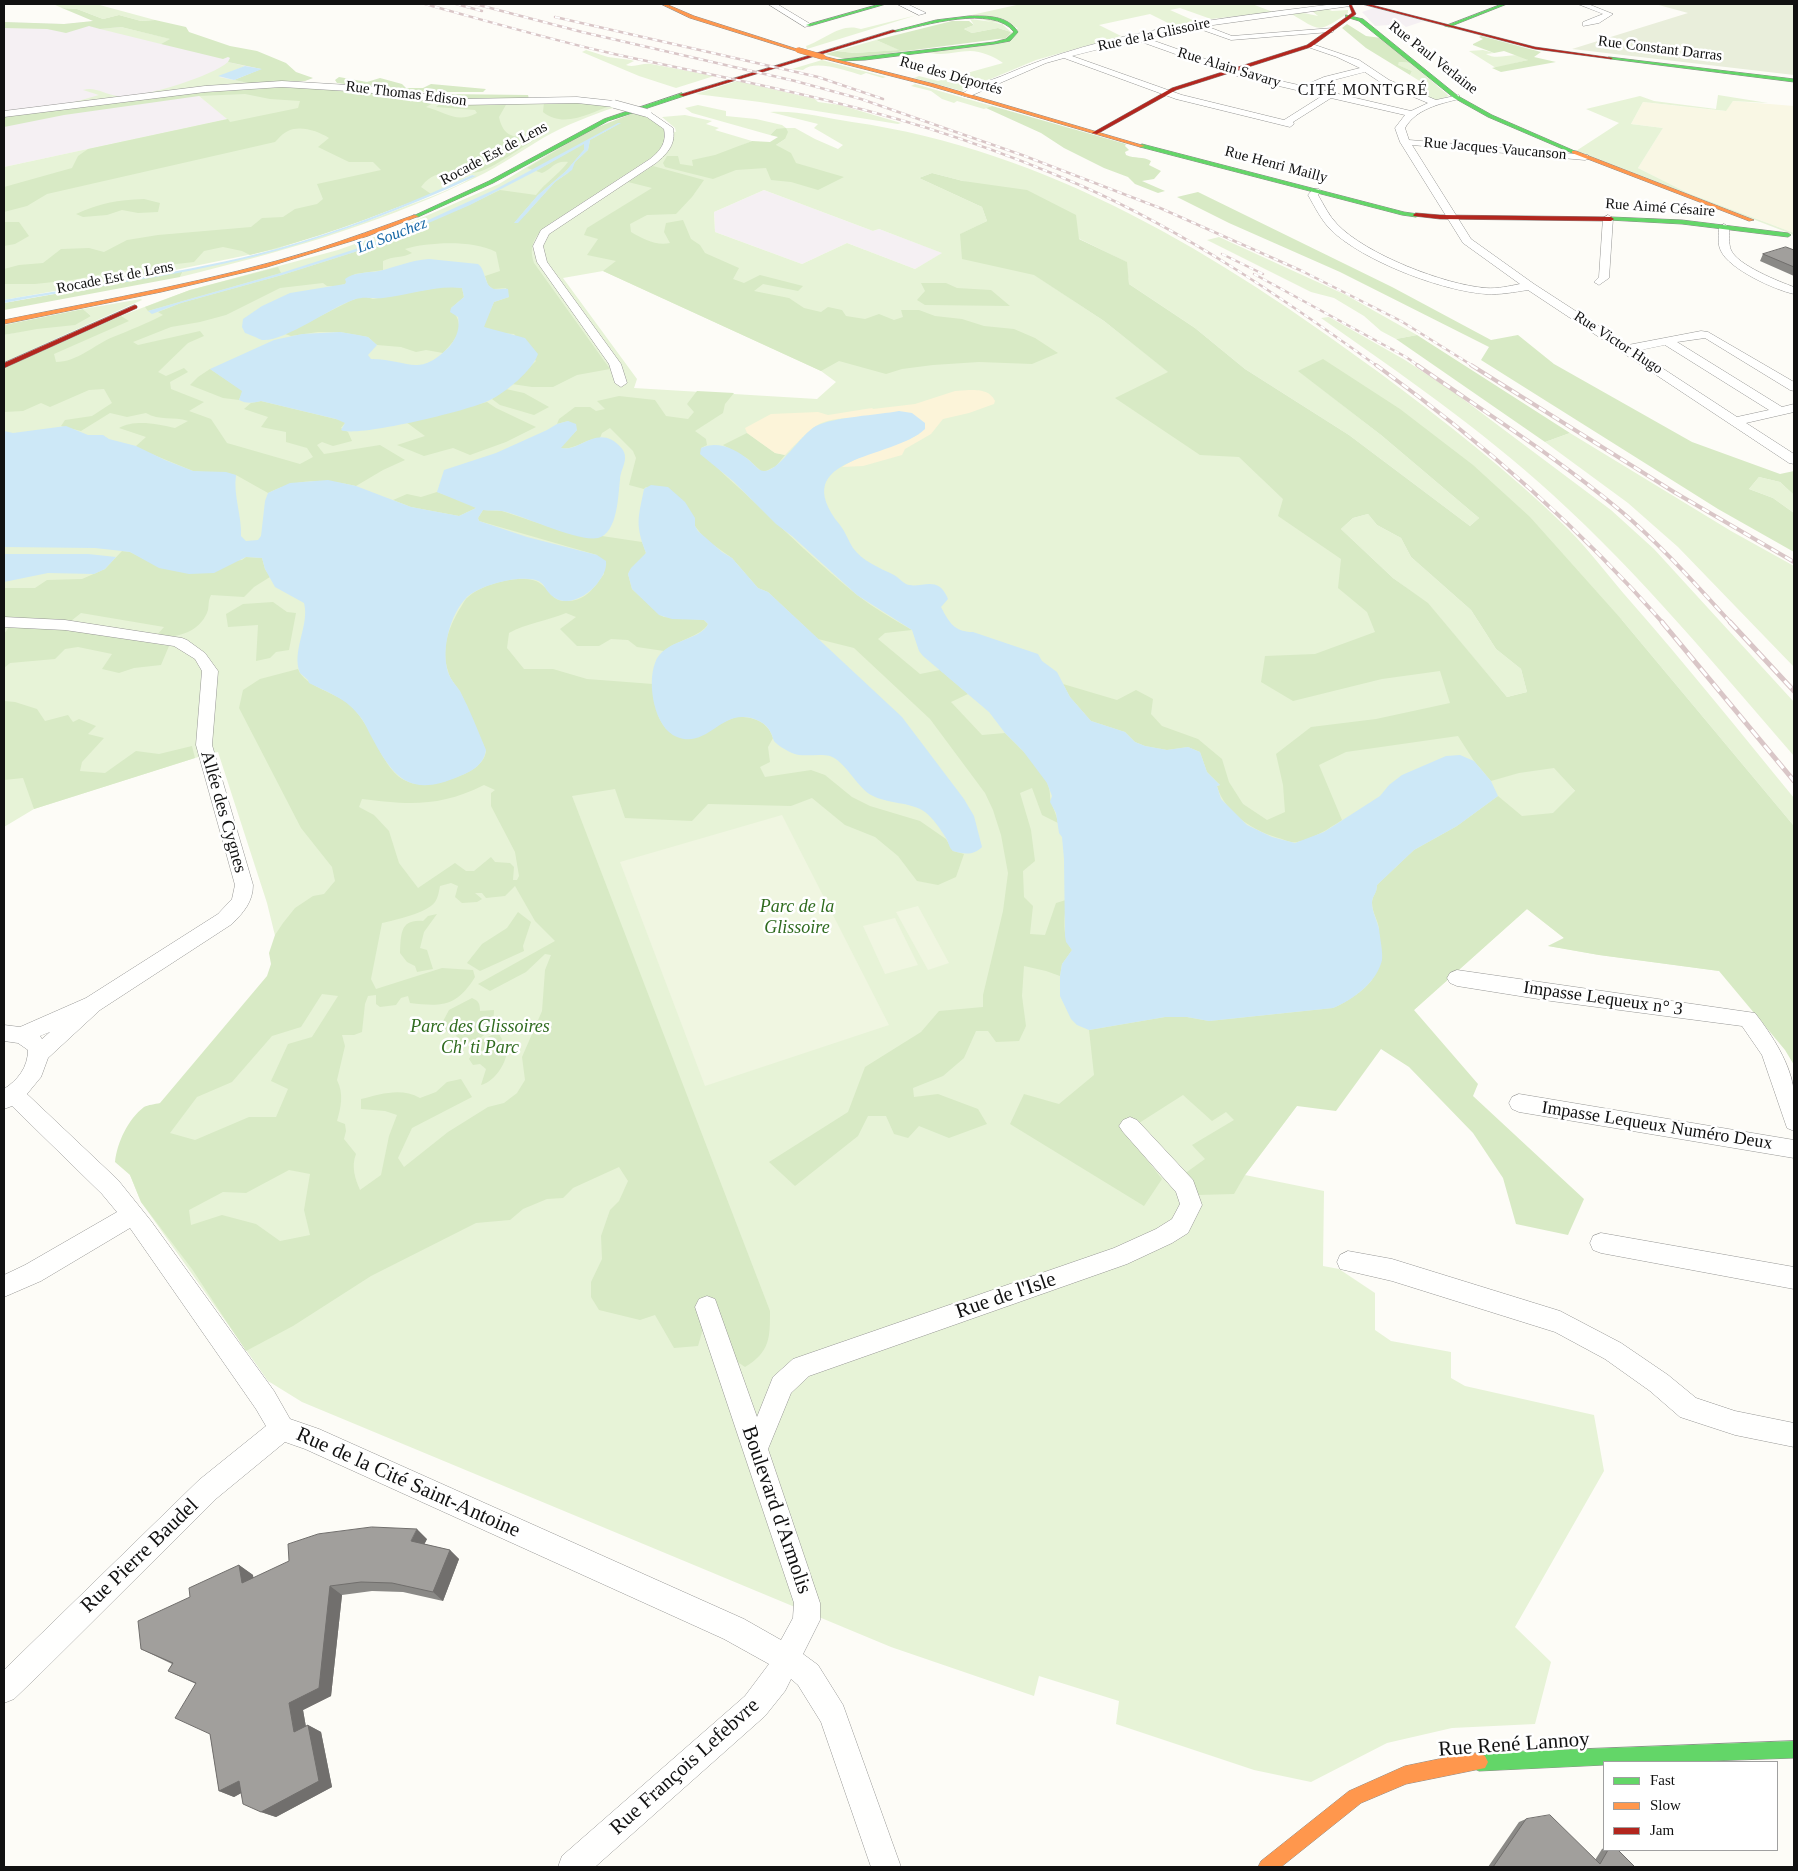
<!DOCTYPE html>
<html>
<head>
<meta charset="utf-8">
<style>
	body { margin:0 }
	#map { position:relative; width:1798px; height:1871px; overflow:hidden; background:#fdfcf7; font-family:"Times New Roman",serif }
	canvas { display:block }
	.frame { position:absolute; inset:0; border:5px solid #111; pointer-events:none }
	.legend { position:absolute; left:1603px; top:1761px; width:175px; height:90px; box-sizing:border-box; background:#fff; border:1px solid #a0a0a0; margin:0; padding:6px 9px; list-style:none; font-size:15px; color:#111 }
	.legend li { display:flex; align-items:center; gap:10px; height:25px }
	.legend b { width:25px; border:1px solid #a0a0a0 }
</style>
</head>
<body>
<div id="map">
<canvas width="1798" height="1871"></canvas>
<div class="frame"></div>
<ul class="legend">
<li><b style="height:6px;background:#63d668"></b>Fast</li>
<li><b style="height:6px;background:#ff974d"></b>Slow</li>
<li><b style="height:6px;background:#b3261e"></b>Jam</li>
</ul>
</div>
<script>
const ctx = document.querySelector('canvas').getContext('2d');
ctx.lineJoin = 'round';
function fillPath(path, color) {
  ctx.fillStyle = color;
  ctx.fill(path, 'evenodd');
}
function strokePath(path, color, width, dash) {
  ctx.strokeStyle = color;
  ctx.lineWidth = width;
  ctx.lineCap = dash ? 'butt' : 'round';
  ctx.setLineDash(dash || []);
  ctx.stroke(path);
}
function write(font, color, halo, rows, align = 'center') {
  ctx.font = font + ' "Times New Roman",serif';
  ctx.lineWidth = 5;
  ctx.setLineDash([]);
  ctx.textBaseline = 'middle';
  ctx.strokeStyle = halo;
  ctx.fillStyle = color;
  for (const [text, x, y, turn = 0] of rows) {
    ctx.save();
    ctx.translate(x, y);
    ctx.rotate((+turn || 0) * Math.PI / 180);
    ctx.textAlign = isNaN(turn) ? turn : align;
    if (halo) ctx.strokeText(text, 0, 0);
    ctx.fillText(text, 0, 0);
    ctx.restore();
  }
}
fillPath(new Path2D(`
	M 1374,8 L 1424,21 L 1406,27 L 1402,24 L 1375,26 L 1362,12 Z
	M 94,21 L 255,59 L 287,73 L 313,78 L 289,86 L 195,93 L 228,119 L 4,167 L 4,22 L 64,24 Z
	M 764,190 L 873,231 L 879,229 L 943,253 L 915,269 L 847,243 L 802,264 L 715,232 L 714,212 Z`), '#f5f0f3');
fillPath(new Path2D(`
	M 1733,101 L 1794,106 L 1794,233 L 1688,193 L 1638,168 L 1663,128 L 1631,124 L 1643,102 L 1725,111 Z`), '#f9f7e4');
fillPath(new Path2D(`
	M 53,4 L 96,4 L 155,20 L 141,21 L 119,15 L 103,19 L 77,9 L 62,8 Z
	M 1021,4 L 1252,4 L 1273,12 L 1211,19 L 1180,8 L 1170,10 L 1197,22 L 1174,26 L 1150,14 L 1099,25 L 1121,36 L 1036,60 L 962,91 L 914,78 L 919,76 L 938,81 L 1003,63 C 995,57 981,51 970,51 C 955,51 943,57 927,52 L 993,44 L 1018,28 L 967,16 Z
	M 1327,9 L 1332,11 L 1348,10 L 1348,13 C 1318,33 1321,32 1290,13 L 1299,12 L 1318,16 L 1312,11 Z
	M 917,15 L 807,49 L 806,46 C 824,40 841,22 861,29 Z
	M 970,19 L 1001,23 L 1011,32 L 998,28 L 972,33 L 964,29 L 974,25 Z
	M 121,27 L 171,39 L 161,44 L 100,29 Z
	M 876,40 L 900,50 L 854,53 L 837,51 Z
	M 586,50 L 608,57 L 631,60 L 634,61 L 626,65 C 634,68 642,63 651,64 L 714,76 L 676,88 L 639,76 L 582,52 Z
	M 1483,50 L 1494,53 L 1486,54 C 1499,62 1517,49 1528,60 L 1496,68 L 1469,51 Z
	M 822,60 L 886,77 L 883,78 L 866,73 L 861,75 C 847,71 815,59 803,70 L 792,69 Z
	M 228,62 L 245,66 L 219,77 L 253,84 L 71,103 L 99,95 L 83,90 C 94,86 105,94 117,96 C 139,99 211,77 228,62 Z
	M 1399,62 L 1411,63 L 1449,96 L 1435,101 L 1406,89 L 1426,85 L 1410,75 L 1412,71 L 1397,65 Z
	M 737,81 L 815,99 L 818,102 L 840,105 L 901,123 L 898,124 L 760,102 L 696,94 Z
	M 915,84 L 992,106 L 984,109 L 957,101 L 954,103 L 942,99 L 931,91 L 911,86 Z
	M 347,89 L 447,103 L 564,101 L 616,107 C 591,115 566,125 543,138 C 517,154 492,171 464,183 C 373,226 278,253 180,277 L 183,271 C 261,256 336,235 409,205 C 431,197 455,188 475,176 L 472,175 L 425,197 L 277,249 L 180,269 L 4,300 L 4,167 L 227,119 L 194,92 Z
	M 1718,95 L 1768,103 L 1733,101 L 1726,111 L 1643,102 L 1631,124 L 1663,128 L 1638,168 L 1688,193 L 1794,233 L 1794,235 L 1576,151 L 1619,123 L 1586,109 L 1640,96 L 1654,101 L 1716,109 Z
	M 698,105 L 726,111 L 726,116 L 756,119 L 782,125 L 786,128 L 795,128 L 815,139 L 838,149 L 843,145 L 814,128 L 818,124 L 770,112 C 796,110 826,118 852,122 C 1049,150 1219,255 1377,371 C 1443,420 1509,471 1568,529 C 1591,552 1610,578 1631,602 C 1687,666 1740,732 1794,798 L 1794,826 L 1622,620 L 1299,371 L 1381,435 L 1479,518 L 1470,526 L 1349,435 L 1245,369 L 1195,328 L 1129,284 L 1126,262 L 963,181 L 932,173 L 919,178 L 982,207 L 987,221 L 961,234 L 1011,259 L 1104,321 L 1198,395 L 1323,525 L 1484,686 L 1600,820 L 1719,971 L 1599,955 L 1548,946 L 1564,938 L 1527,909 L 1414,1010 L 1389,983 L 1245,1175 L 1324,1191 L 1323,1266 L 1339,1269 L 1375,1293 L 1375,1330 L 1391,1341 L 1451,1352 L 1451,1378 L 1465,1386 L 1594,1415 L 1604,1471 L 1515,1627 L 1551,1662 L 1535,1724 L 1452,1728 L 1387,1743 L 1311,1782 L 1254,1770 L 1116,1724 L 1119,1701 L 1039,1676 L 1034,1696 L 891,1647 L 302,1402 L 268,1381 L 141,1202 L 130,1175 L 281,960 L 267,903 L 218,752 L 195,758 L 34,809 L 4,827 L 4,368 L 121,316 L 160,301 L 190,290 L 338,250 L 394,230 L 499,184 L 568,142 L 635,124 L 676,132 L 675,128 L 662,117 L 685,115 L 712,121 L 706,124 L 719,128 L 715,130 L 752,141 L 738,147 L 776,145 L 785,139 L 776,129 L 770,135 L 692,113 L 685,108 ZM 764,190 L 873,231 L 879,229 L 942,253 L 915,269 L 847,243 L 802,264 L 715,232 L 714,212 ZM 603,271 L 821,371 L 836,382 L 817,399 L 634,388 L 637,379 L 563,278 Z
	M 1219,237 L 1346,295 L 1417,335 L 1396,339 L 1381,331 L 1364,316 L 1334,298 L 1311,292 L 1207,240 Z
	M 141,299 L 142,300 L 4,362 L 4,335 L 91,316 L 83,309 Z
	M 1329,317 L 1405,360 L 1455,393 L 1611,510 L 1654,549 L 1794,702 L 1794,756 C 1717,667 1641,575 1553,495 C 1481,429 1401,374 1321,318 Z
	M 1570,433 L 1731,531 L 1794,566 L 1794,667 L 1678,547 L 1628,503 L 1545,442 Z
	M 1759,477 L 1780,482 L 1794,495 L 1794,513 L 1773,498 L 1749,489 Z
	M 1368,514 L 1377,525 L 1401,538 L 1411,557 L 1471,610 L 1496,649 L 1521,669 L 1527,692 L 1507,697 L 1428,604 L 1393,578 L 1341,529 L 1353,518 Z`), '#e7f3d7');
fillPath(new Path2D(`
	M 62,8 L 77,9 L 103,19 L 119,15 L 141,21 L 155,20 L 186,27 L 189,32 L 230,46 L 257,51 L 286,63 L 296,72 L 313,78 L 305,81 L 253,84 L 234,80 L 261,69 L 228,62 L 230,58 L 228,57 L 223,59 L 161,44 L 170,39 L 121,27 L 100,29 L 89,26 L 66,33 L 47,29 L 4,28 L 4,22 L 64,24 L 93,21 Z
	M 952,21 L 969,21 L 974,25 L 964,29 L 972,33 L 998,28 L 1011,32 L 1006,38 L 845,59 L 825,54 L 837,51 L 854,53 L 899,50 L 876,40 Z
	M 1347,24 L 1366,36 L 1381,38 L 1411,63 L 1399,62 L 1398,65 L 1412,71 L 1410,75 L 1366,48 L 1342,28 Z
	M 1481,36 L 1541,52 L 1534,57 L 1556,62 L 1501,72 L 1492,68 L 1528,60 L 1504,51 L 1494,53 L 1473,45 L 1473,44 L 1483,39 L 1479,37 Z
	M 339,77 L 367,82 L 380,78 L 402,84 L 406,88 L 423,88 L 431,84 L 486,89 L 483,92 L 403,92 L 337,83 L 335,80 Z
	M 289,86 L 347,89 L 435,102 L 426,107 C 445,112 457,124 477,113 L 475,110 L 436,107 L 442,102 L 507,103 L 499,117 C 504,141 519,137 539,137 C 525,145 492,169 478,172 C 455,177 437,165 421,187 L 431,194 C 372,218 312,240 250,255 L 242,251 L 223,247 L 204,251 L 194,262 L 124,270 L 72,280 L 35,284 L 4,284 L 4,269 L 19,265 L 43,263 L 61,249 L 89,248 L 104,252 L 127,240 L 158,235 L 251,227 L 262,218 L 283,217 L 295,209 L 317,204 L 323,199 L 317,184 L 381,170 L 373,162 L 349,162 L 318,147 L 329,138 C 318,131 300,125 288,131 C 283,133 279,138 275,142 L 47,194 L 27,206 L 4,212 L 4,187 L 72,168 L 78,156 L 88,149 L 228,119 L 230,122 L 298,108 L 300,101 L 270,99 L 245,94 L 199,96 L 64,115 L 4,127 L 4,116 L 194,92 Z
	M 444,94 L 528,95 L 529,99 L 469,101 L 422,95 Z
	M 564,101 L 612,105 C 590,113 564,129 543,112 L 544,102 Z
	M 992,106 L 1126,144 L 1125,146 L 1129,150 L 1125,152 L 1126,155 C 1135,159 1143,156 1151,161 L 1149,165 L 1161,171 L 1154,179 L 1142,181 L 1165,191 L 1158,193 L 1135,184 L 1128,177 L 1104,168 L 1064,148 L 1041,133 L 986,108 Z
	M 636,112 C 662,122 678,134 652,157 L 545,227 C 533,238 529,247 534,263 L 610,369 L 577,375 L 553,387 L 532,387 L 512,384 L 536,361 L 514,334 L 500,333 L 483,327 L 494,302 L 509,297 L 506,288 L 493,289 L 488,285 L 485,276 L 500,271 L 496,252 C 473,240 429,242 405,249 L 412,253 C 403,258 393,256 383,261 L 383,270 L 355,274 L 345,284 L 338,286 L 327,286 L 323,283 L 280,288 L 226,315 L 200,322 L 171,327 L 133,342 L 138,345 L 200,331 L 204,336 L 188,343 L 158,372 L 166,376 L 184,368 L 188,372 L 170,382 L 171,389 L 204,402 L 189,411 L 211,419 L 227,443 L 300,464 L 313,457 L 307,448 L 286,442 L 286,432 L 261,427 L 268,417 L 244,409 L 251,403 L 261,401 L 344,421 L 345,423 L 341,428 L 348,432 L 352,441 L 333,446 L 322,442 L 317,445 L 324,454 L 380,445 L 405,460 L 383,470 L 356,486 C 323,479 299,478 268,493 L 236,475 L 193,471 L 137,448 L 136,446 L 146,437 L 119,428 C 134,419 159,424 175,428 L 188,421 C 174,416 159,421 146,413 L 127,417 L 110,413 L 81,431 L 61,426 L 65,420 L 92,416 L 112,403 L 104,389 L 89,390 L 50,407 L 41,403 L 23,411 L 4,412 L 4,368 L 121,316 L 129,321 L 54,354 L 56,362 C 77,362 94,345 113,337 C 130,330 146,324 163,315 L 158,312 L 181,303 L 282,275 L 364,249 L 469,205 L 500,190 L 536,195 C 545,183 558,175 568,162 C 555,160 552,169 542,173 L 536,171 L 584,143 L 584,150 L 566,171 L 538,195 L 514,223 L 526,214 L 555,182 L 568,173 L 575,162 L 588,150 L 590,140 L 620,123 L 533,170 L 527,168 L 590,130 Z
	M 786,128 L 788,132 L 785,139 L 776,145 L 791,153 L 796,163 L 844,177 L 818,190 L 791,182 L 771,180 L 766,168 L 736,170 L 713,179 L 665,167 L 663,163 L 667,156 L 678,156 L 680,164 L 693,166 L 692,160 L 715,155 L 752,141 L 770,142 L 778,137 L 770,135 L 776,129 Z
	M 653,166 L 704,180 L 692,197 L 676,214 L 647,215 L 630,224 L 631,232 C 643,239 656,246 670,243 L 664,232 L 666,223 L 683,220 L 691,239 L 700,245 L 705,253 L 739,268 L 733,279 L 744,283 L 760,275 L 803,286 L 798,291 L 763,284 L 754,291 L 789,298 L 804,308 L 821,312 L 828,307 L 842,310 L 846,316 L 865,319 L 879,314 L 894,320 L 903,317 L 901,310 L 919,310 L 935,316 L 962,319 L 984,326 L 1014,329 L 1035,338 L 1058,353 L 1032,364 L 979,362 L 933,365 L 902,369 L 886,374 L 839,361 L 821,371 L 603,271 L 616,261 L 587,255 L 598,239 L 584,235 L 587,228 L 652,188 L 628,182 Z
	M 932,173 L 963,181 L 1027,190 L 1076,215 L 1079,239 L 1127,262 L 1129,284 L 1195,328 L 1245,369 L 1349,435 L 1470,526 L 1479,518 L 1381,435 L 1298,371 L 1323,359 L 1400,409 L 1473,465 L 1530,517 L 1622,620 L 1794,826 L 1794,1065 L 1785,1050 L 1719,971 L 1599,955 L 1548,946 L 1564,938 L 1527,909 L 1414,1010 L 1478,1084 L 1473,1096 L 1584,1199 L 1568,1235 L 1516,1224 L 1503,1178 L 1473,1133 L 1409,1067 L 1381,1049 L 1336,1111 L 1297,1106 L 1245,1175 L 1234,1194 L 1198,1195 L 1184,1174 L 1205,1159 L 1192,1145 L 1234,1120 L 1226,1112 L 1212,1121 L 1183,1095 L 1125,1132 L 1162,1179 L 1144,1206 L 1010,1124 L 1024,1094 L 1059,1104 L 1094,1075 L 1089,1030 L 1165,1017 L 1187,1017 L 1209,1021 L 1333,1008 C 1347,1002 1368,989 1375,975 C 1378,968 1379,937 1379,929 C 1378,920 1372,912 1372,903 C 1372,896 1377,893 1377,885 L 1414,850 L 1457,826 L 1498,796 L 1522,816 L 1553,813 L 1575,791 L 1554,768 L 1519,773 L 1491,781 L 1474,761 L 1458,736 L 1346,752 L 1319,765 L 1342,820 C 1328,829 1313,839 1297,842 C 1292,843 1287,841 1282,839 C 1255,832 1225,814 1217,786 L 1220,785 L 1207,772 L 1200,752 L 1188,747 L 1167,750 L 1145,746 L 1135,742 L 1125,732 L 1091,721 L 1070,697 L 1063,684 L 1117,700 L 1136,690 L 1153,699 L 1151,714 L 1162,726 L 1198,739 L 1222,759 L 1229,782 L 1243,804 L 1267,820 L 1285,812 L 1283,785 L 1276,754 L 1311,727 L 1376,719 L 1450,703 L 1440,671 L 1382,679 L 1293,701 L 1261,682 L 1265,656 L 1315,654 L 1375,632 L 1367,612 L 1338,588 L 1341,559 L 1278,516 L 1283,499 L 1239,457 L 1200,455 L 1115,398 L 1168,372 L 1104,321 L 1034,275 L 962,259 L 960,234 L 987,221 L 982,207 L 919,178 ZM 1368,514 L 1377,525 L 1401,538 L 1411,557 L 1471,610 L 1496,649 L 1521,669 L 1527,692 L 1507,697 L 1428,603 L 1393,578 L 1341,529 L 1353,518 Z
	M 1198,192 L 1392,287 L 1491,340 L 1518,335 L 1554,364 L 1692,442 L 1780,474 L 1794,471 L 1794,495 L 1780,482 L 1759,477 L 1749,489 L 1773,498 L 1794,513 L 1794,552 L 1718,509 L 1481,360 L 1489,347 L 1340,272 L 1229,223 L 1177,197 Z
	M 144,199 L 160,203 L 158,212 L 138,213 L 122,210 L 107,215 L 83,217 L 76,214 C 100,203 117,200 144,199 Z
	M 4,222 L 19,222 L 29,236 L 15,244 L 4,246 Z
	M 278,267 L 281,273 L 148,311 L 145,307 L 190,290 Z
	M 183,271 L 180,277 L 4,310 L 4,303 Z
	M 921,283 L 946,283 L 957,288 L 991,290 L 1010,306 L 925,305 L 917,300 L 925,291 Z
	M 448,286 L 462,288 L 464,297 L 451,308 C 466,327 458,337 443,353 L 426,350 L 416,352 L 401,347 L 377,345 L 368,337 L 340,332 L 318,332 L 291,336 L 285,334 L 350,301 L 363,296 L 373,299 Z
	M 83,309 L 91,316 L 75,325 L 37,329 L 4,335 L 4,325 Z
	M 1417,335 L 1570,433 L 1545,442 L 1396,339 Z
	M 210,369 L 243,391 L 239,400 L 223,398 L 190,385 L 198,377 Z
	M 506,389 L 524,393 L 549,407 L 534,415 L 500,405 L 492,399 Z
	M 697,391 L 734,393 L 725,404 L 723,413 L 695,431 L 706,439 L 707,445 L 701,448 C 714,468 734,482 751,499 C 785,531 821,566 857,595 C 874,608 893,619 912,630 L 885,633 L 878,639 L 920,674 L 940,670 L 968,694 L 951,702 L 982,735 L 1005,733 C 1019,747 1041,767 1048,785 C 1051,792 1049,799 1052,804 C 1054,811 1057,816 1058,823 L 1042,815 L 1032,788 L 1020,793 L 1031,830 L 1035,861 L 1023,871 L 1024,897 L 1033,906 L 1030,934 L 1045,935 L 1056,903 L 1066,900 C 1065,917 1061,936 1072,950 L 1062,964 L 1060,976 L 1046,971 L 1024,966 L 1022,996 L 1026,1026 L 1019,1041 L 996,1042 L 988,1031 L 976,1031 L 964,1058 L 943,1076 L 913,1088 L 914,1097 L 938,1094 L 978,1109 L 987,1124 L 949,1138 L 919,1126 L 908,1138 L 894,1134 L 886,1116 L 868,1116 L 858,1136 L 795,1186 L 769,1162 L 848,1112 L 865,1067 L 921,1032 L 939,1011 L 983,1007 L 983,995 L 1003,911 L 1008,873 L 1001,835 L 993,810 L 985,793 L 930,719 L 854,648 L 818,639 L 768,592 L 758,588 L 732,558 L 705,539 L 695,526 L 646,487 L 644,489 L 629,485 L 636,458 L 633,451 L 610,428 L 602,433 L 600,438 C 586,438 574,451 560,448 L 577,430 L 568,421 L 557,424 L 559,419 L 575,407 L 590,407 L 596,411 L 605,409 L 597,401 L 619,396 L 655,400 L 666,416 L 688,419 L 694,412 L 687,404 Z
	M 487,402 L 496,408 L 536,427 L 506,442 L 470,455 L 453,448 L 424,456 L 397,445 L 425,436 L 406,422 Z
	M 747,433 L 775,453 L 785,455 L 776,466 L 764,472 L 761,471 L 748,459 L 723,445 Z
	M 437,492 L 473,505 L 476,508 L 459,516 L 411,507 L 393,500 L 407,494 L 421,497 Z
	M 483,510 L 502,511 L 562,531 L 590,538 L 602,536 L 642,542 L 646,553 C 642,561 632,565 628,574 L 632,589 L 660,615 L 664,617 L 704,620 L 708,624 C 702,636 675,641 664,651 L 637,647 L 628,640 L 611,639 L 599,646 L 577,646 L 560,629 L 576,617 L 566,613 C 547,621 527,623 509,633 L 507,648 L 524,669 L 553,669 L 587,679 L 653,684 C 654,706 658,733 684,738 L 736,717 C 752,716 768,721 773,738 L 768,747 L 770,762 L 760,767 L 765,777 L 811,770 L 825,775 L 852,797 L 870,806 L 920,821 L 946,839 L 953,851 L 964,854 L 956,877 L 938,885 L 917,881 L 898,856 L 875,837 L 845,825 L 812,798 L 791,806 L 708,804 L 692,821 L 625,818 L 615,789 L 572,796 L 770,1311 C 770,1338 770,1352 745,1367 L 729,1356 L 703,1329 L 698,1346 L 674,1348 L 655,1315 L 640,1320 L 599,1310 L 591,1297 L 591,1282 L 602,1259 L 601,1236 L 610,1210 L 619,1201 L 628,1181 L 619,1167 L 573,1188 L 563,1198 L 547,1199 L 523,1209 L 510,1220 L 476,1223 L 371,1276 L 293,1326 L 246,1351 L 192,1269 L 141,1202 L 130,1175 L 115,1162 C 117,1143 128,1119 144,1107 C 148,1105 155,1104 160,1103 L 267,976 L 271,964 L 269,953 L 275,935 L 283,923 L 295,908 L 313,896 L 324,894 L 335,881 L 332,867 L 301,828 L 239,708 L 243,690 L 260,679 L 298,669 C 306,688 336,692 350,705 C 389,743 380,806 457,777 C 470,772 484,765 486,751 C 478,732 470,713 461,694 C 458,687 450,680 448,671 C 441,649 448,629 459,610 C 462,606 464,600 468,597 C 480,586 505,579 521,579 C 552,577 544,603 569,601 C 587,600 595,586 604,574 L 597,555 L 479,521 L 478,518 ZM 484,785 L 495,790 L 491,793 L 491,806 L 515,852 L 519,876 L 517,880 L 513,880 L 514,867 L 510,863 L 495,862 L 491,857 L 474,871 L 466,871 L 455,863 L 418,888 L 399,863 L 389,831 L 374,815 L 359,807 L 362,799 C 409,805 440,807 484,785 ZM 451,883 L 458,886 L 455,897 L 462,903 L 477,902 L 482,899 L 475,893 L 482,893 L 486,898 L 505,896 L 515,886 L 535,921 L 555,941 L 478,984 L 490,991 L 526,972 L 545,954 L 551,955 L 545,970 L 542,1011 L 522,1057 L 525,1080 L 517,1093 L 504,1103 L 488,1107 L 448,1132 L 404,1167 L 398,1158 L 412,1128 L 472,1097 L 461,1079 L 447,1082 L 436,1092 L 420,1098 C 401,1087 381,1094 361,1099 L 361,1109 L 385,1111 L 397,1115 L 389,1136 L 381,1175 L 360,1190 C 355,1179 351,1166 356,1154 L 344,1139 L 346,1131 L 345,1124 L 337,1121 C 341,1107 344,1094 337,1080 L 345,1046 L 342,1035 L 354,1035 L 362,1032 L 365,1004 L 368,996 L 376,995 L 376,1004 L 380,1007 L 396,1005 L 401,998 L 408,996 L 410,1003 C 443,1007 457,1006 475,977 L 473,970 L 442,968 L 376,989 L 371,979 L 382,923 C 395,920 427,913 435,902 C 438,898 439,891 440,886 ZM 322,994 L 338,996 L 312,1037 L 288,1044 L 271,1081 L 288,1089 L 276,1117 L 249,1117 L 195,1140 L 170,1133 L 197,1097 L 232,1082 L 272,1036 L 301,1027 ZM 289,1170 L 310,1174 L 304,1210 L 310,1235 L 280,1241 L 256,1224 L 222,1215 L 191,1225 L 189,1210 L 223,1192 L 246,1193 Z
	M 122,551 L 130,552 L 162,568 L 242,560 L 246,557 L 262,558 L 265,569 L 270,577 L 254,587 L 244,597 L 211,595 C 208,601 209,605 208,610 C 201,632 176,639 156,636 L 164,627 L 81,613 L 61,629 L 169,646 L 161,665 L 134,668 L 119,673 L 102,669 L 112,654 L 78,647 L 65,649 L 55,659 L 10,663 L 4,668 L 4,634 L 14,620 L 4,620 L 4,588 L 35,588 L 47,580 L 82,579 L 105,569 Z
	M 273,602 L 287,612 L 296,613 L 289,650 L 276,652 L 270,658 L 256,661 L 258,625 L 228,627 L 226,614 L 243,604 Z
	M 4,701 L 15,702 L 37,709 L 45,721 L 68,715 L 73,722 L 79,719 L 96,726 L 88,734 L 104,738 L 82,762 L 80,771 L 105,773 L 136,751 L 159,754 L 192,746 L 195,758 L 34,809 L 23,778 L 4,780 Z
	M 518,912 L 531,922 L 523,946 L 524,951 L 480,971 L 467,963 L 482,944 L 507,928 Z
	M 437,914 L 424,932 L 420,948 L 427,950 L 433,969 L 417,972 L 415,966 L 407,962 L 400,953 C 401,934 400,919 423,921 L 428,916 Z
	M 472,998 C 479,1001 480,1004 480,1011 L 494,1010 C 494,1033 480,1043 459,1042 L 456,1035 L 447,1032 L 441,1025 L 449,1010 Z
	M 498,1032 L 502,1039 L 500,1043 L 507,1046 C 509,1060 495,1082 481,1085 L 486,1069 L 480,1064 L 473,1065 L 469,1059 L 479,1041 Z`), '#d8eac5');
fillPath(new Path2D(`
	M 969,390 C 979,390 990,390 995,401 L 994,404 L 969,413 L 943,419 L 931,434 L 905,449 L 902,455 L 863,466 L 842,467 C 866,451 895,448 919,434 C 891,426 840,407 813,428 C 803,436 794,446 785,455 L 775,453 L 747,433 L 745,428 L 771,414 L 818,412 L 828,415 L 872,408 L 873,409 L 915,404 L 955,391 Z`), '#fcf4d9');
fillPath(new Path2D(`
	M 1655,4 L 1794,4 L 1794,75 L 1572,49 L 1688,13 Z`), '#e9eedb');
fillPath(new Path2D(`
	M 782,815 L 889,1025 L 705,1086 L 620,862 Z
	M 918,906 L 949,963 L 928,970 L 896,912 Z
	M 895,918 L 918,965 L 885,974 L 863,926 Z`), '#f0f6e1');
fillPath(new Path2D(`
	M 245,66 L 262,69 L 234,80 L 218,76 Z
	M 618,123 L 621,123 L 590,140 L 588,150 L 575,162 L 572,170 L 555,182 L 518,223 L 514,223 L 538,195 L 566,171 L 582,152 L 584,150 L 584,144 L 536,171 L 470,205 L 417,228 L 364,249 L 282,275 L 181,303 L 152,314 L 148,311 L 281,273 L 362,247 L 413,227 L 496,189 Z
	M 472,175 L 476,176 C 404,209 330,237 253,257 C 171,277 86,287 4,303 L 4,300 C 94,284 187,273 276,249 C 344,230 408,204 472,175 Z
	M 429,259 L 478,264 C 486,270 484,284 492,288 C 496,291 503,288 508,289 L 509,297 L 494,302 L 484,327 L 525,338 L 538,354 C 533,370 505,393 490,400 C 472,410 356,438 341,430 L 345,423 L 336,419 L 261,401 C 253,403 247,404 239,400 L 242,391 L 210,369 L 274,340 L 302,334 L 340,332 L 358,335 L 368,337 L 377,345 L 368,355 L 371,359 C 409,359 418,379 450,346 C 457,337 460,328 458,317 L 450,312 L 451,308 L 464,297 L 462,288 C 435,285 410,295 383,298 C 372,299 364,296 353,300 C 330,308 284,342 262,340 C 259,339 249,334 245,333 L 242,327 L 243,319 L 262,306 L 290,293 L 345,284 L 346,282 L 345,279 C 354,272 367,273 379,271 C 396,267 411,260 429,259 Z
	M 899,411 L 912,413 L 925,423 L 925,429 C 893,460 784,455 840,525 C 846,533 848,540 853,548 C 862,561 880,568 894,575 C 898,577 902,582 906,584 C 920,590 938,573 948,599 L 941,607 C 949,622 954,632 973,632 L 1038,654 L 1042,661 L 1057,672 L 1070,697 L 1091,721 L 1125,732 L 1135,742 L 1145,746 L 1167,750 L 1188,747 L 1200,752 L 1207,772 L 1220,785 L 1217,786 L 1221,799 L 1247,825 L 1272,837 L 1295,843 L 1324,832 L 1380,796 L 1389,785 L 1402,775 L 1446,756 L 1460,755 L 1474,761 L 1491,781 L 1498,796 L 1457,826 L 1414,850 L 1377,885 C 1377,894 1372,896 1372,903 C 1372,912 1377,920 1379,929 C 1380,938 1383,952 1382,960 C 1377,982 1353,1000 1333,1008 L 1209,1021 L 1187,1017 L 1165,1017 L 1089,1030 L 1077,1025 L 1071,1019 L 1060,996 L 1060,976 L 1062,964 L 1072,950 L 1066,942 L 1065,936 L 1064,859 L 1062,837 L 1059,833 L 1056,813 L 1050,802 L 1052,796 L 1047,783 L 1023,751 L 1005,733 L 989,712 L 923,656 L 919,651 L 912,630 L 857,595 L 792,536 L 776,524 L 733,481 L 700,454 L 701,448 C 718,440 736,449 750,461 C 754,464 759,472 765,471 C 780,470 801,434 816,426 C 834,417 878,415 899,411 Z
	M 568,421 L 576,424 L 577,430 L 561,448 C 579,452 592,430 612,440 C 617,443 626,450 625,458 C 625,465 620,472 620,480 C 618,495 618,533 598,538 C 577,542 525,516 502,511 C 496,510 489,511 483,510 L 478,518 L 479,521 L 527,537 L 597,555 L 606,561 C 607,570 602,577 597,584 C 587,596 566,609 551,595 C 542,586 545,580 528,579 C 512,577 479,586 467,597 C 450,614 441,649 448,672 C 450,679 456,685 460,691 C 470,710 478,731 486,750 C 484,764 473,771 460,776 C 410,798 394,779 371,736 C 367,728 363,719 357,713 C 345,698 325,691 309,683 L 308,680 L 300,673 C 291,651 310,625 304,603 L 275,587 L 265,569 L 262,558 L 246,557 L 214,573 L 189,574 L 159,568 L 130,552 L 122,551 L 95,548 L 4,547 L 4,427 L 4,431 L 13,433 L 66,426 L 88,435 L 103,435 L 109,439 L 136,446 L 165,460 L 193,471 L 226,472 L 236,475 C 233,495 242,516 241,536 L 246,541 L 258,540 L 261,536 L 265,501 L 268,493 L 290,483 L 328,480 L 356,486 L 411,507 L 459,516 L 476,508 L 437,492 L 444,470 L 496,453 L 547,430 L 557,424 Z
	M 651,485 L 668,487 L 685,502 L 695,518 L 695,526 L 698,531 L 722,552 L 732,558 L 758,588 L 768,592 L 902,717 L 964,799 L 974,816 L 982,847 C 973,856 964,854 953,851 C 949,848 949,843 946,838 C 941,830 933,818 925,812 C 912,802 887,804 871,795 C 856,786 845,761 830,756 C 818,753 804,758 792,753 C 788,751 780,747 776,743 C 773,741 773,737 771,733 C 767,723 754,717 743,717 C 719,716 704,748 677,737 C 654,728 647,684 655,663 C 663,639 701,641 708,624 L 704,620 L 672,619 L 659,615 L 632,589 L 628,574 L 631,568 L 646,553 C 635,524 638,519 644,489 Z
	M 4,554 L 88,554 L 116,557 L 105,569 L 94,574 L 48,573 L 4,582 Z`), '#cde8f7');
const street = new Path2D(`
	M 768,4 L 777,4 L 812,25 L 805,27 Z
	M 897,4 L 907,4 L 926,13 L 919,15 Z
	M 1335,4 L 1354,4 L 1350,6 L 1206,26 L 1232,36 L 1333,28 L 1333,32 L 1330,32 L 1231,40 L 1197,28 L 1146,38 L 1245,73 L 1303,86 L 1324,77 L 1360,68 L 1337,57 L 1305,46 L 1312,44 L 1359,60 L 1389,80 L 1436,100 L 1459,95 L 1459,99 C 1439,104 1416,109 1405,128 L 1409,140 L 1588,155 L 1588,159 L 1585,160 L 1412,145 L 1471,239 L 1534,284 L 1628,345 L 1701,331 L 1708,332 L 1794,382 L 1794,391 L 1790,390 L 1705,338 L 1677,342 L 1782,407 L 1794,404 L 1794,412 L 1746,423 L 1794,454 L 1794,464 L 1789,463 L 1528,290 C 1514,292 1500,295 1486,294 C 1442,291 1363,261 1331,230 C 1321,220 1315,207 1308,195 L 1313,189 L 1319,189 L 1321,191 L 1318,195 C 1324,205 1329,216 1337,224 C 1365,254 1445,285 1486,288 C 1498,289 1509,286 1520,284 L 1463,243 L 1400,142 L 1395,128 L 1405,115 L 1331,98 L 1293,122 L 1294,124 L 1290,127 L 1176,99 L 1064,58 L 1046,63 L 968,97 L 961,95 C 971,86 989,81 1002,76 C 1107,30 1222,18 1335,4 ZM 1136,40 L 1240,77 L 1322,96 L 1284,120 L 1182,95 L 1072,56 ZM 1365,72 L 1383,84 L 1428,103 L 1411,111 L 1313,88 L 1330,81 ZM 1665,345 L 1769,410 L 1737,417 L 1636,351 Z
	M 1578,4 L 1588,4 L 1613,14 L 1599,23 L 1583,26 L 1583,22 L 1603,14 Z
	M 282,81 L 365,86 L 460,99 L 577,97 L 614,101 L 618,104 L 614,107 L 577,103 L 460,105 L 365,92 L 282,87 L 205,92 L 4,117 L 4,111 L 205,86 Z
	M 647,110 L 673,128 C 676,144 668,153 656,163 L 549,234 L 543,246 L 547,262 L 621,364 L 627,383 L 621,387 L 615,383 L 609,364 L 537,262 L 533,246 L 541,230 L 650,159 C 660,151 667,143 664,129 L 644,115 L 643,113 Z
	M 1608,215 L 1613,218 L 1609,278 L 1599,285 L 1594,282 L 1599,277 L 1603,218 Z
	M 1724,224 L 1729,227 C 1730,234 1728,243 1731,250 C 1737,265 1780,282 1794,287 L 1794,294 C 1775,290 1729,269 1721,251 C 1717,244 1719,234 1719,227 Z
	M 4,617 L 65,620 L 182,638 L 187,640 L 205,653 L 218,671 L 212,745 L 253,885 C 253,902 243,913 232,924 L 100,1010 L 48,1058 L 41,1077 L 27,1094 L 118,1180 L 151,1221 L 274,1391 L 290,1419 L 319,1429 L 744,1619 L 781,1640 L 793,1618 L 794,1603 L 695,1307 L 699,1299 L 707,1296 L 715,1299 L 757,1417 L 773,1377 L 793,1359 L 1114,1248 L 1156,1229 L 1172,1219 L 1180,1204 L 1176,1192 L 1123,1132 L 1119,1126 L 1123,1120 L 1130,1117 L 1137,1120 L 1193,1180 L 1202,1205 L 1188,1233 L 1172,1243 L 1127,1264 L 809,1376 L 791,1393 L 768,1449 L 820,1603 L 820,1620 L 803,1654 L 818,1665 L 843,1705 L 901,1867 L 871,1867 L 821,1722 L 798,1685 L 791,1679 L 785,1691 L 765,1716 L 595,1867 L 558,1867 L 562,1856 L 745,1696 L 769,1664 L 724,1639 L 305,1449 L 285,1442 L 217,1498 L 40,1674 L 14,1699 L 4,1703 L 4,1670 L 199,1480 L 266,1426 L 256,1409 L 130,1228 L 41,1281 L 4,1297 L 4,1275 L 25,1265 L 117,1212 L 102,1194 L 12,1106 L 4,1109 L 4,1089 C 18,1080 28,1067 28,1050 L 18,1043 L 4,1041 L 4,1025 L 20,1027 L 86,998 L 218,914 L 232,899 L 235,885 L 196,745 L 202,671 L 195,659 L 174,646 L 65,630 L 4,627 ZM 50,1032 L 42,1039 L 40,1036 Z
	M 1457,970 L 1755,1013 C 1772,1035 1791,1064 1794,1092 C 1796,1105 1794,1118 1794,1131 L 1787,1128 L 1762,1055 L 1742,1026 L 1551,1001 L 1457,986 L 1450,983 L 1447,978 L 1450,973 Z
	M 1519,1094 L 1794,1140 L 1794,1158 L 1519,1112 L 1512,1109 L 1509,1103 L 1512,1097 Z
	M 1601,1233 L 1794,1267 L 1794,1289 L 1601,1253 L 1593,1250 L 1590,1243 L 1593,1236 Z
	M 1348,1251 L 1392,1259 L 1560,1311 L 1621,1343 L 1668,1375 L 1696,1398 L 1735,1411 L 1794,1423 L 1794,1447 L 1735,1435 L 1680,1417 L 1650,1391 L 1605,1359 L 1555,1332 L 1392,1281 L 1340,1269 L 1337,1262 L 1340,1255 Z`);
const fast = new Path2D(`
	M 880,4 L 886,4 L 810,26 L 806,25 Z
	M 1502,4 L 1507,4 L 1449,27 L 1445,26 Z
	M 1346,15 L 1363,19 L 1458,96 L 1492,115 L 1577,152 L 1572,153 L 1488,117 L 1454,98 L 1359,21 L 1346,17 Z
	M 969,16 C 988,16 1007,15 1018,32 L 1010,41 L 994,44 L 865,60 L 838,61 L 836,60 L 994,42 L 1006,39 L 1014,32 C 993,4 923,26 895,32 L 893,31 L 936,20 Z
	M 1609,57 L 1794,79 L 1794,82 L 1611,59 Z
	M 682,93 L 684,96 L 608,121 L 493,183 L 418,217 L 413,216 L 489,181 L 604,119 Z
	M 1142,144 L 1404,212 L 1418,214 L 1419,215 L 1416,217 L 1402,215 L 1140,147 Z
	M 1611,217 L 1682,220 L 1788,233 L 1791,235 L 1788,237 L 1682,224 L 1609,220 L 1608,219 Z
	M 1794,1741 L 1794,1758 L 1681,1762 L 1604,1762 L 1604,1765 L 1479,1771 L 1473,1768 L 1470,1762 L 1473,1756 L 1479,1753 Z`);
const slow = new Path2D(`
	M 661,4 L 666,4 L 694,16 L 800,50 L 796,51 L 690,18 Z
	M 823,56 L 934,84 L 1145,146 L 1140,147 L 930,86 L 821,58 Z
	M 1572,151 L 1576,151 L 1754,220 L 1749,221 L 1572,153 Z
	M 414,215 L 419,216 L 368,236 L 267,267 L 161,292 L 4,324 L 4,320 C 108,299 213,281 314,250 C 348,239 381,227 414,215 Z
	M 1479,1753 L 1485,1756 L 1488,1762 L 1485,1768 L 1406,1784 L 1361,1803 L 1281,1867 L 1258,1867 L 1261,1861 L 1349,1791 L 1405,1766 L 1463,1754 Z`);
const jam = new Path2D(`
	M 1351,4 L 1356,14 L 1311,47 L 1176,90 L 1097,134 L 1092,133 L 1172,88 L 1307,45 L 1352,13 L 1349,5 Z
	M 1362,4 L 1368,4 L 1535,47 L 1613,58 L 1611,59 L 1535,49 Z
	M 893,30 L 897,31 L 684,96 L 679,95 Z
	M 1416,213 L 1440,215 L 1611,217 L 1614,219 L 1611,221 L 1440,219 L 1414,216 L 1413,215 Z
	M 135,305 L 137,306 L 137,308 L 4,368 L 4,363 Z`);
strokePath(street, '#979795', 1);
strokePath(fast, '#8e8d8b', 1);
strokePath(slow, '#8e8d8b', 1);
strokePath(jam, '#8e8d8b', 1);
fillPath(street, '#fffffe');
fillPath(fast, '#63d668');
fillPath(slow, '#ff974d');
fillPath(jam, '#b3261e');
const railFar2 = new Path2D(`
	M 425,4 C 487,21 548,39 610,53 C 686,70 762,84 837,103 C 920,123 1004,152 1082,186 C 1188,233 1284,299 1377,366
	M 456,4 L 482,11
	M 475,4 L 582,32 L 795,81 L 861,99 L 1022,155 L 1160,208 L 1302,271 L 1401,321 L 1473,366
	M 555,17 L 818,77 L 883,99
	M 1222,254 L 1263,274
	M 1254,274 L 1406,357 L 1419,366`);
const railFar1 = new Path2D(`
	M 1376,365 C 1481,441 1577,525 1663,623
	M 1417,365 C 1486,413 1558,458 1622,512 C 1661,545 1696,585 1731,623
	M 1471,365 L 1674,492 L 1794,562`);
const rail = new Path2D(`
	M 1662,622 L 1794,781
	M 1730,622 L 1794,691`);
strokePath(railFar2, '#d9c6c7', 2.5);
strokePath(railFar1, '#d9c6c7', 4);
strokePath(rail, '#d9c6c7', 5);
strokePath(railFar2, '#fff', 2, [5]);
strokePath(railFar1, '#fff', 2.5, [8]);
strokePath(rail, '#fff', 3, [10]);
const streetBridge = new Path2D(`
	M 614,104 L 647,113`);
const slowBridge = new Path2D(`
	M 798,50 L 823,57`);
strokePath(streetBridge, '#979795', 9, []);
strokePath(slowBridge, '#8e8d8b', 5.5, []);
strokePath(streetBridge, '#fffffe', 8);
strokePath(slowBridge, '#ff974d', 5);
fillPath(new Path2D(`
	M 1794,250 L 1794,276 L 1760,261 L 1763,254 Z
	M 427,1539 L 424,1544 L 450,1550 L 459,1559 L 443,1601 L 403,1592 L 372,1591 L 342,1595 L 331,1696 L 303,1710 L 306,1727 L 308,1725 L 321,1732 L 332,1787 L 276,1817 L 261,1812 L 241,1793 L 234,1797 L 219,1791 L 210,1734 L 196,1684 L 168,1671 L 172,1664 L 141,1649 L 239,1565 L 253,1575 L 253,1578 Z
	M 1526,1819 L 1595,1860 L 1602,1849 L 1604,1848 L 1604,1850 L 1618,1850 L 1635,1867 L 1488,1867 L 1519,1822 Z`), '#8a8986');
fillPath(new Path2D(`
	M 417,1529 L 427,1539 L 421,1551 L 411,1541 Z
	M 450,1550 L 459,1559 L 443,1601 L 433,1592 Z
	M 239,1565 L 253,1575 L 256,1592 L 242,1583 Z
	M 330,1586 L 342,1595 L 331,1696 L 303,1710 L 308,1739 L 294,1732 L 289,1703 Z
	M 308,1725 L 321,1732 L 332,1787 L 276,1817 L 261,1812 Z
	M 239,1781 L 254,1786 L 234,1797 L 219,1791 Z`), '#716f6d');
const building = new Path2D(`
	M 1786,247 L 1794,250 L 1794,267 L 1763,254 Z
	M 372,1527 L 417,1529 L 411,1541 L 450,1550 L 433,1592 L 392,1583 L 361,1582 L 330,1586 L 319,1688 L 289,1703 L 294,1732 L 308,1725 L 319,1781 L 261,1812 L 243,1804 L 239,1781 L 219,1791 L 210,1734 L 175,1718 L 196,1683 L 168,1671 L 173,1663 L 141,1649 L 138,1621 L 190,1597 L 189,1588 L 239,1565 L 242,1583 L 289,1561 L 288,1544 L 318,1534 Z
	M 1550,1815 L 1600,1864 L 1608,1850 L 1613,1850 L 1614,1851 L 1615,1850 L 1618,1850 L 1635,1867 L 1493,1867 L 1526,1819 Z`);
fillPath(building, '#a19f9c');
strokePath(building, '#716f6d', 1);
write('15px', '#111', '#fff', [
	["Rue de la Glissoire",1154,35,-12],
	["Rue Constant Darras",1660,49,7],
	["Rue Paul Verlaine",1433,58,38],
	["Rue Alain Savary",1229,68,17],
	["Rue des Déportés",951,76,16],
	["Rue Thomas Edison",406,94,7],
	["Rue Jacques Vaucanson",1495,149,5],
	["Rocade Est de Lens",494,154,-28],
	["Rue Henri Mailly",1276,165,15],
	["Rue Aimé Césaire",1660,208,4],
	["Rocade Est de Lens",115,278,-11],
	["Rue Victor Hugo",1618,343,33]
]);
ctx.letterSpacing = '1px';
write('16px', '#111', '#fff', [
	["CITÉ MONTGRÉ",1363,91]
]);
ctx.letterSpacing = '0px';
write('italic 16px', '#1768a6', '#fff', [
	["La Souchez",392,236,-21]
]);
write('18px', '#111', '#fff', [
	["Allée des Cygnes",223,812,74],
	["Impasse Lequeux n° 3",1603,999,8],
	["Impasse Lequeux Numéro Deux",1657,1126,9]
]);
write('italic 18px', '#2f6b1f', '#fff', [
	["Parc de la",797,907],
	["Glissoire",797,928],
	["Parc des Glissoires",480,1027],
	["Ch' ti Parc",480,1048]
]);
write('21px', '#111', '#fff', [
	["Rue de l'Isle",1006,1296,-19],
	["Rue de la Cité Saint-Antoine",408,1483,24],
	["Boulevard d'Armolis",776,1510,71],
	["Rue Pierre Baudel",140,1556,-44],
	["Rue René Lannoy",1514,1745,-4],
	["Rue François Lefebvre",685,1767,-42]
]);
</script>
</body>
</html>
